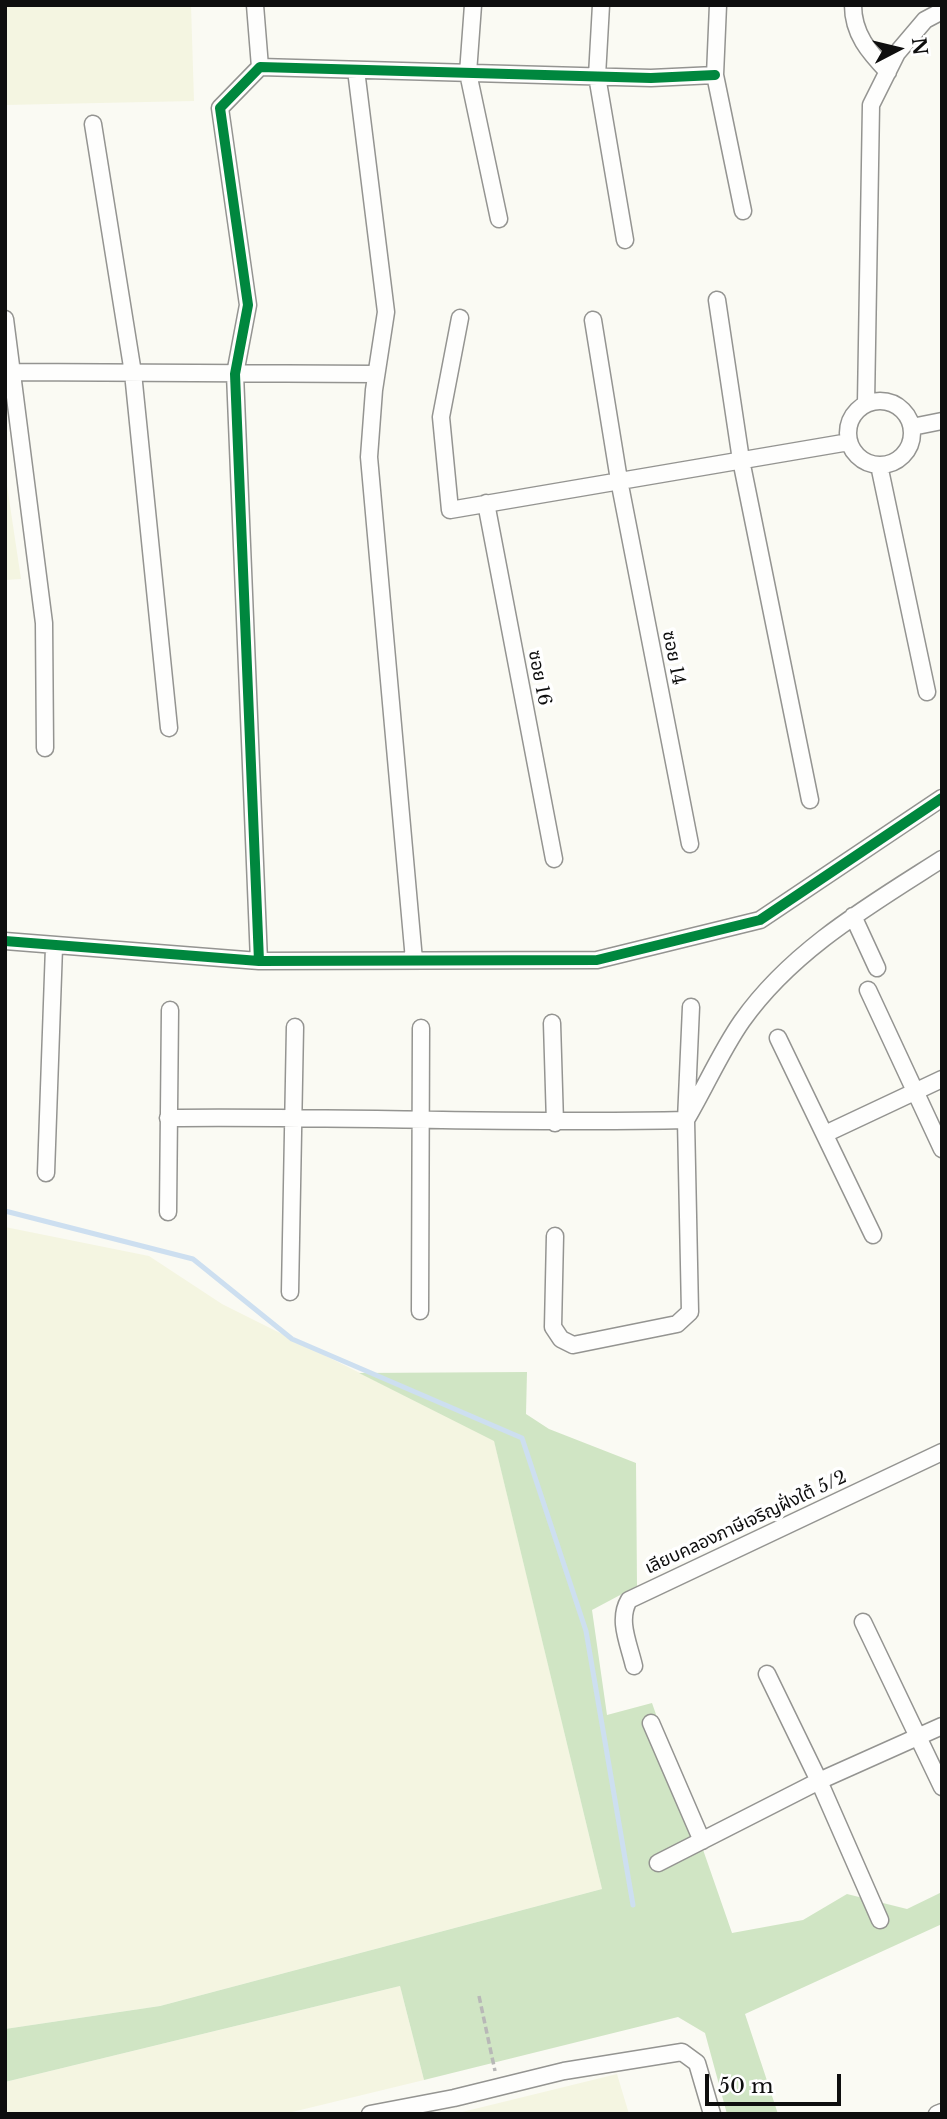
<!DOCTYPE html>
<html>
<head>
<meta charset="utf-8">
<style>
	body { margin:0 }
	#map { position:relative; width:947px; height:2119px; overflow:hidden; background:#fafaf3; font-family:"Libre Baskerville",serif }
	canvas { display:block }
	.frame { position:absolute; inset:0; border:7px solid #0e0e0e; pointer-events:none }
	.north { position:absolute; left:863px; top:14px; width:70px; height:70px; -webkit-text-stroke:5px #fff; paint-order:stroke; rotate:83deg; font-size:19px; font-weight:700; line-height:28px; text-align:center; color:#0e0e0e }
	.north::after { content:''; display:block; margin:auto; width:24px; height:32px; background:#0e0e0e; clip-path:polygon(50% 0,100% 100%,50% 72%,0 100%) }
	.scale { position:absolute; left:705px; top:2074px; width:136px; height:32px; box-sizing:border-box; border:4px solid #0e0e0e; border-top:0; padding-left:9px; font-size:21px; line-height:24px; white-space:nowrap; color:#0e0e0e; -webkit-text-stroke:5px #fff; paint-order:stroke }
</style>
</head>
<body>
<div id="map">
<canvas width="947" height="2119"></canvas>
<div class="frame"></div>
<div class="north">N</div>
<div class="scale">50 m</div>
</div>
<script>
const ctx = document.querySelector('canvas').getContext('2d');
ctx.lineJoin = 'round';
function fillPath(path, color) {
  ctx.fillStyle = color;
  ctx.fill(path, 'evenodd');
}
function strokePath(path, color, width, dash) {
  ctx.strokeStyle = color;
  ctx.lineWidth = width;
  ctx.lineCap = dash ? 'butt' : 'round';
  ctx.setLineDash(dash || []);
  ctx.stroke(path);
}
function write(font, color, halo, rows, align = 'center') {
  ctx.font = font + ' "Libre Baskerville","Noto Sans Thai",serif';
  ctx.lineWidth = 7;
  ctx.setLineDash([]);
  ctx.textBaseline = 'middle';
  ctx.strokeStyle = halo;
  ctx.fillStyle = color;
  for (const [text, x, y, turn = 0] of rows) {
    ctx.save();
    ctx.translate(x, y);
    ctx.rotate((+turn || 0) * Math.PI / 180);
    ctx.textAlign = isNaN(turn) ? turn : align;
    if (halo) ctx.strokeText(text, 0, 0);
    ctx.fillText(text, 0, 0);
    ctx.restore();
  }
}
fillPath(new Path2D(`
	M 5,5 L 191,5 L 194,101 L 5,105 Z
	M 5,472 L 21,579 L 5,580 Z
	M 5,1227 L 149,1256 L 222,1304 L 494,1440 L 602,1889 L 160,2006 L 5,2029 Z
	M 400,1986 L 424,2080 L 284,2114 L 5,2114 L 5,2082 Z
	M 617,2074 L 629,2114 L 454,2114 Z`), '#f4f5e1');
fillPath(new Path2D(`
	M 527,1372 L 526,1414 L 549,1429 L 636,1463 L 637,1586 L 592,1610 L 607,1715 L 652,1703 L 732,1933 L 803,1920 L 847,1894 L 907,1909 L 942,1892 L 942,1924 L 745,2014 L 778,2114 L 727,2114 L 705,2033 L 678,2017 L 424,2080 L 400,1986 L 5,2082 L 5,2029 L 160,2006 L 602,1889 L 494,1441 L 359,1373 Z`), '#d0e5c4');
strokePath(new Path2D(`
	M 5,1211 L 193,1259 L 292,1339 L 522,1438 L 586,1631 L 633,1905`), '#cddff0', 5);
const street = new Path2D(`
	M 255,5 L 260,67
	M 473,5 L 468,73 L 499,219
	M 601,5 L 597,76 L 625,240
	M 718,5 L 715,75 L 743,211
	M 853,5 C 853,34 869,52 888,72
	M 356,70 L 386,312 L 374,390 L 369,457 L 414,960
	M 93,124 L 133,373 L 169,728
	M 717,300 L 741,460 L 810,800
	M 460,318 L 441,417 L 450,510 L 849,442
	M 5,319 L 44,623 L 45,748
	M 593,320 L 619,480 L 690,844
	M 13,372 L 376,374
	M848 433a32 32 0 1 1 64 0a32 32 0 1 1-64 0Z
	M 866,403 L 871,105 L 897,53 L 925,20 L 942,11
	M 912,427 L 942,421
	M 879,465 L 927,692
	M 486,503 L 554,859
	M 853,916 L 877,968
	M 5,941 L 259,961 L 597,960 L 760,920 L 942,798
	M 259,961 L 235,374 L 248,305 L 220,108 L 260,67 L 651,78 L 715,75
	M 868,990 L 942,1149
	M 552,1023 L 555,1123
	M 778,1038 L 873,1235
	M 168,1118 C 341,1116 514,1124 686,1120 C 705,1088 721,1051 742,1021 C 792,950 870,905 942,859
	M 825,1134 L 942,1079
	M 46,1173 L 54,947
	M 168,1212 L 170,1010
	M 555,1236 L 553,1327 L 561,1339 L 573,1345 L 677,1324 L 690,1312 L 686,1120 L 691,1007
	M 290,1292 L 295,1027
	M 420,1311 L 421,1028
	M 863,1622 L 942,1787
	M 634,1666 C 629,1644 617,1620 629,1600 L 942,1452
	M 767,1674 L 819,1781 L 880,1920
	M 651,1723 L 702,1841
	M 658,1863 L 819,1781 L 942,1726
	M 370,2114 L 454,2098 L 564,2071 L 682,2052 L 697,2063 L 712,2114
	M 937,2114 L 942,2112`);
strokePath(street, '#949491', 19);
strokePath(new Path2D(`
	M 479,1996 L 495,2071`), '#b8b8b7', 3.5, [7, 3.5]);
strokePath(street, '#fefefd', 16);
strokePath(new Path2D(`
	M 5,941 L 259,961 L 597,960 L 760,920 L 942,798
	M 259,961 L 235,374 L 248,305 L 220,108 L 260,67 L 651,78 L 715,75`), '#00873e', 10);
write('18px', '#0e0e0e', '#fff', [
	["ซอย 14",673,658,79],
	["ซอย 16",539,678,79],
	["เลียบคลองภาษีเจริญฝั่งใต้ 5/2",746,1523,-25]
]);
</script>
</body>
</html>
